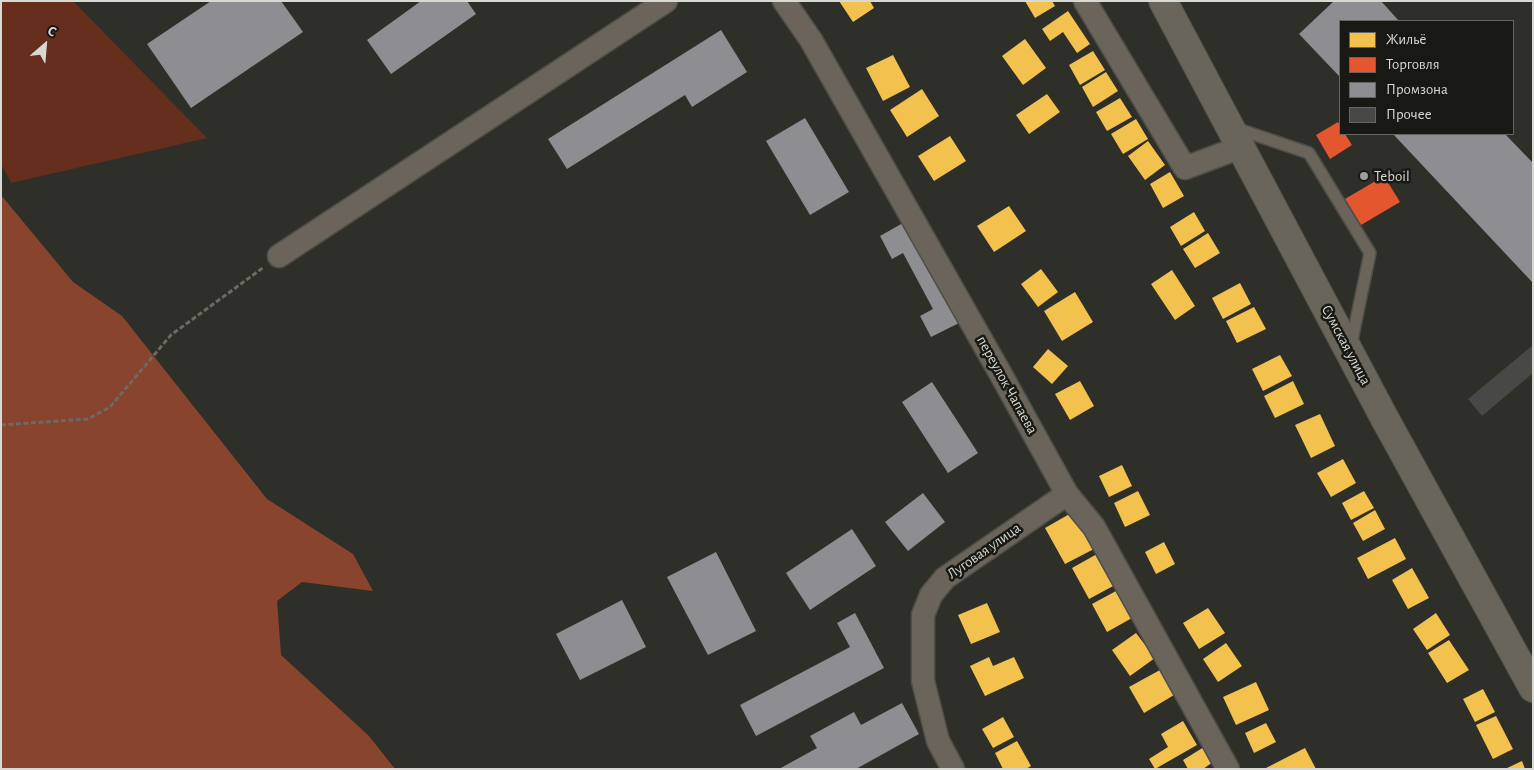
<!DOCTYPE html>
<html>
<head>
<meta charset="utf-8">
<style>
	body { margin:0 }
	#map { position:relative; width:1534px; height:770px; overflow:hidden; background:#2f2f2a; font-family:"Alegreya Sans",sans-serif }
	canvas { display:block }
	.frame { position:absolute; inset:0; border:2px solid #d9d9d4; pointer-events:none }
	.legend { position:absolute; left:1339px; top:20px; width:175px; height:115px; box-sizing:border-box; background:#181814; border:1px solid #656561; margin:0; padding:6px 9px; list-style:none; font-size:15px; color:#d9d9d4 }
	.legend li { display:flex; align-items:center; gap:10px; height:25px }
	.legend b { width:25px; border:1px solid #656561 }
	.north { position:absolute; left:20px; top:20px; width:50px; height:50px; -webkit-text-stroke:4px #181814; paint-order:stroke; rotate:27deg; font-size:14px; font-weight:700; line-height:20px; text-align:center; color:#d9d9d4 }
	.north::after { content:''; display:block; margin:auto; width:18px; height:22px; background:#d9d9d4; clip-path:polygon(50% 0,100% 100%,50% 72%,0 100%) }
</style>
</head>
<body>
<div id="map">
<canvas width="1534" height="770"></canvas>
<div class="frame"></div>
<ul class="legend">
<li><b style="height:14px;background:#f2c14e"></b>Жильё</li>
<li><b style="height:14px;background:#e4572e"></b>Торговля</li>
<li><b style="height:14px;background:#8d8d92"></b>Промзона</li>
<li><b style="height:14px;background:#484946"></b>Прочее</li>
</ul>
<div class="north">С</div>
</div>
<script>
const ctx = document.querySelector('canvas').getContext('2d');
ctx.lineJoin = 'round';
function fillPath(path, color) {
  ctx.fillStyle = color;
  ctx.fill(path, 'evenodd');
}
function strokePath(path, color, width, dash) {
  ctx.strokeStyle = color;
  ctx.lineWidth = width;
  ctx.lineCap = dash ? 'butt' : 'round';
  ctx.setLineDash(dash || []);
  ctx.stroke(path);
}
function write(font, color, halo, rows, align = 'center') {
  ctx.font = font + ' "Alegreya Sans",sans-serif';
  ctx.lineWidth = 5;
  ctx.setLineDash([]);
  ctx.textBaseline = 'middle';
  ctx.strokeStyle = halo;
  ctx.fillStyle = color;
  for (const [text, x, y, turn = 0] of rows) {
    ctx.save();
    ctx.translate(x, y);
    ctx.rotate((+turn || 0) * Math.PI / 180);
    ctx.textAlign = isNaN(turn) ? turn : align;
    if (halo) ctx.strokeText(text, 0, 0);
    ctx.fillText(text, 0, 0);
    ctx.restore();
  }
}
fillPath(new Path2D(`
	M 1,1 L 73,1 L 207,138 L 11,183 L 1,164 Z`), '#662e1c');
fillPath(new Path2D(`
	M 1,195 L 73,282 L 122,316 L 267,499 L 353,554 L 373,591 L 302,582 L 277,601 L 281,655 L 369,736 L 395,769 L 1,769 Z`), '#89442e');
fillPath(new Path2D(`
	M 839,1 L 870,1 L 874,8 L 853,22 Z
	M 1025,1 L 1052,1 L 1055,6 L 1035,18 Z
	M 1068,11 L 1090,44 L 1077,53 L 1063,32 L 1050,41 L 1042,29 Z
	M 1025,39 L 1046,68 L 1023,85 L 1002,56 Z
	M 1093,51 L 1105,70 L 1080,85 L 1069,65 Z
	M 893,55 L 910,87 L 883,101 L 866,68 Z
	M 1106,72 L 1118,91 L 1093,107 L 1082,87 Z
	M 922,89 L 939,116 L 907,137 L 890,110 Z
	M 1047,94 L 1060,112 L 1029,134 L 1016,115 Z
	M 1120,98 L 1132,117 L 1107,131 L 1096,112 Z
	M 1136,119 L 1148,139 L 1123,154 L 1111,134 Z
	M 950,136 L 966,161 L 934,181 L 918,156 Z
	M 1148,141 L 1165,165 L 1145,180 L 1128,156 Z
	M 1170,172 L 1184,196 L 1163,208 L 1150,184 Z
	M 1009,206 L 1026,231 L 994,252 L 977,226 Z
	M 1194,212 L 1205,231 L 1181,246 L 1170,227 Z
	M 1208,233 L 1220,253 L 1195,268 L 1183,249 Z
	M 1041,269 L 1058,292 L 1038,307 L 1021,284 Z
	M 1172,270 L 1195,306 L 1175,320 L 1151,284 Z
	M 1240,283 L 1251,304 L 1223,319 L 1212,298 Z
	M 1075,292 L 1093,322 L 1062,341 L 1044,311 Z
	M 1254,307 L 1266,329 L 1237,343 L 1226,321 Z
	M 1048,349 L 1068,366 L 1052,384 L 1033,367 Z
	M 1280,355 L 1292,376 L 1263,391 L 1252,369 Z
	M 1080,381 L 1094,406 L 1070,420 L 1055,394 Z
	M 1293,381 L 1304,404 L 1275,418 L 1264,396 Z
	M 1320,414 L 1335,446 L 1311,458 L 1295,425 Z
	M 1343,459 L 1356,483 L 1331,497 L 1317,473 Z
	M 1122,465 L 1132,486 L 1109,497 L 1099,476 Z
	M 1138,491 L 1150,515 L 1125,527 L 1114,503 Z
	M 1364,491 L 1374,508 L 1351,520 L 1342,503 Z
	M 1375,510 L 1385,529 L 1363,541 L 1353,523 Z
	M 1073,512 L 1094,549 L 1065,564 L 1045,528 Z
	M 1395,538 L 1406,559 L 1368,579 L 1357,558 Z
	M 1164,542 L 1175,564 L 1156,574 L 1145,552 Z
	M 1097,554 L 1115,585 L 1089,599 L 1072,568 Z
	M 1412,568 L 1429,598 L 1408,609 L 1392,580 Z
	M 1116,591 L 1132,618 L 1107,632 L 1092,604 Z
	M 987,603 L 1000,632 L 971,644 L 958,615 Z
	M 1208,608 L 1225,633 L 1199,649 L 1183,623 Z
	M 1436,613 L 1450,635 L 1427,650 L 1413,629 Z
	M 1136,633 L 1155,658 L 1130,676 L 1112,650 Z
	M 1449,640 L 1469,670 L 1447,683 L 1428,653 Z
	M 1226,643 L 1242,666 L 1218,682 L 1203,659 Z
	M 989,657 L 993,666 L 1014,657 L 1024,678 L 985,696 L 970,666 Z
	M 1160,670 L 1174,695 L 1144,713 L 1129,687 Z
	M 1256,682 L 1269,710 L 1236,725 L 1223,697 Z
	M 1483,689 L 1495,712 L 1475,722 L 1463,699 Z
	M 1496,716 L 1513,749 L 1493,759 L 1476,725 Z
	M 1003,717 L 1014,737 L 993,748 L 982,729 Z
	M 1183,721 L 1197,745 L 1155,769 L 1149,759 L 1168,747 L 1161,734 Z
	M 1266,723 L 1276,742 L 1254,753 L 1245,733 Z
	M 1017,741 L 1031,766 L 1026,769 L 1003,769 L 995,753 Z
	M 1204,747 L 1213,762 L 1203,769 L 1188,769 L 1183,760 Z
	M 1305,748 L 1316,769 L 1264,769 Z
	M 1522,761 L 1525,769 L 1505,769 Z`), '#f2c14e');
fillPath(new Path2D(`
	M 1338,122 L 1340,126 L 1340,134 L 1345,134 L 1352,145 L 1330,159 L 1316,135 Z
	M 1384,176 L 1400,202 L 1361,225 L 1345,199 Z`), '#e4572e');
fillPath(new Path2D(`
	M 211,1 L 281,1 L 303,32 L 191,108 L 147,44 Z
	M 421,1 L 467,1 L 476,14 L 391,74 L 367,40 Z
	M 1334,1 L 1381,1 L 1399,21 L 1340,21 L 1340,77 L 1299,34 Z
	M 721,30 L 747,72 L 692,107 L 685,95 L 567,169 L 548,139 Z
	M 805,118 L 849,192 L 810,215 L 766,141 Z
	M 1393,134 L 1505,134 L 1533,163 L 1533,283 Z
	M 910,219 L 965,320 L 931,337 L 920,316 L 933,309 L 903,253 L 892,259 L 880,236 Z
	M 932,382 L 978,453 L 948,473 L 902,402 Z
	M 923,493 L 945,522 L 908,551 L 885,522 Z
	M 852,529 L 876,566 L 810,610 L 786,573 Z
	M 716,552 L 756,631 L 708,655 L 667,577 Z
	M 622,600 L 646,647 L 580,680 L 556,634 Z
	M 855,613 L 884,668 L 756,736 L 740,705 L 850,647 L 837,623 Z
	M 902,703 L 919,734 L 856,769 L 779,769 L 817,748 L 810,736 L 854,712 L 861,725 Z`), '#8d8d92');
fillPath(new Path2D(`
	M 1533,345 L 1533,373 L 1482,416 L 1468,399 Z`), '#484946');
const lane = new Path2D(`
	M 1235,128 L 1309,153 L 1370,253 L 1351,345`);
const street = new Path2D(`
	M 784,1 L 811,40 L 999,371 L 1067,494 L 1094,527 L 1228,769
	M 1085,1 L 1185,168 L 1241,147
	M 279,256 L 666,1
	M 953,769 L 938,741 L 923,681 L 923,615 L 931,595 L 945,578 L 1067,494`);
const primary = new Path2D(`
	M 1163,1 L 1385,419 L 1533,688`);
strokePath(lane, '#4d4d49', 14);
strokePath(street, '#4d4d49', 25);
strokePath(primary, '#4d4d49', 30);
strokePath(new Path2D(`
	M 1,425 L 88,419 L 110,407 L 171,335 L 264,267`), '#6e6a63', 3, [5, 2.5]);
strokePath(lane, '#6a645b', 11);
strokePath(street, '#6a645b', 22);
strokePath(primary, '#6a655a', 28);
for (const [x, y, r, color] of [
	[1364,176,5,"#9e9e98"]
]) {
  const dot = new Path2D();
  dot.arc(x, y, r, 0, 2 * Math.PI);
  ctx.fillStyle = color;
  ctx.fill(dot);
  strokePath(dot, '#181814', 2);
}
write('15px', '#d9d9d4', '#181814', [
	["Teboil",1374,176]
], 'left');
write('15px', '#d9d9d4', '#181814', [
	["Сумская улица",1346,345,62],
	["переулок Чапаева",1007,385,61],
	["Луговая улица",984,551,-35]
]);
</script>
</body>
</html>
